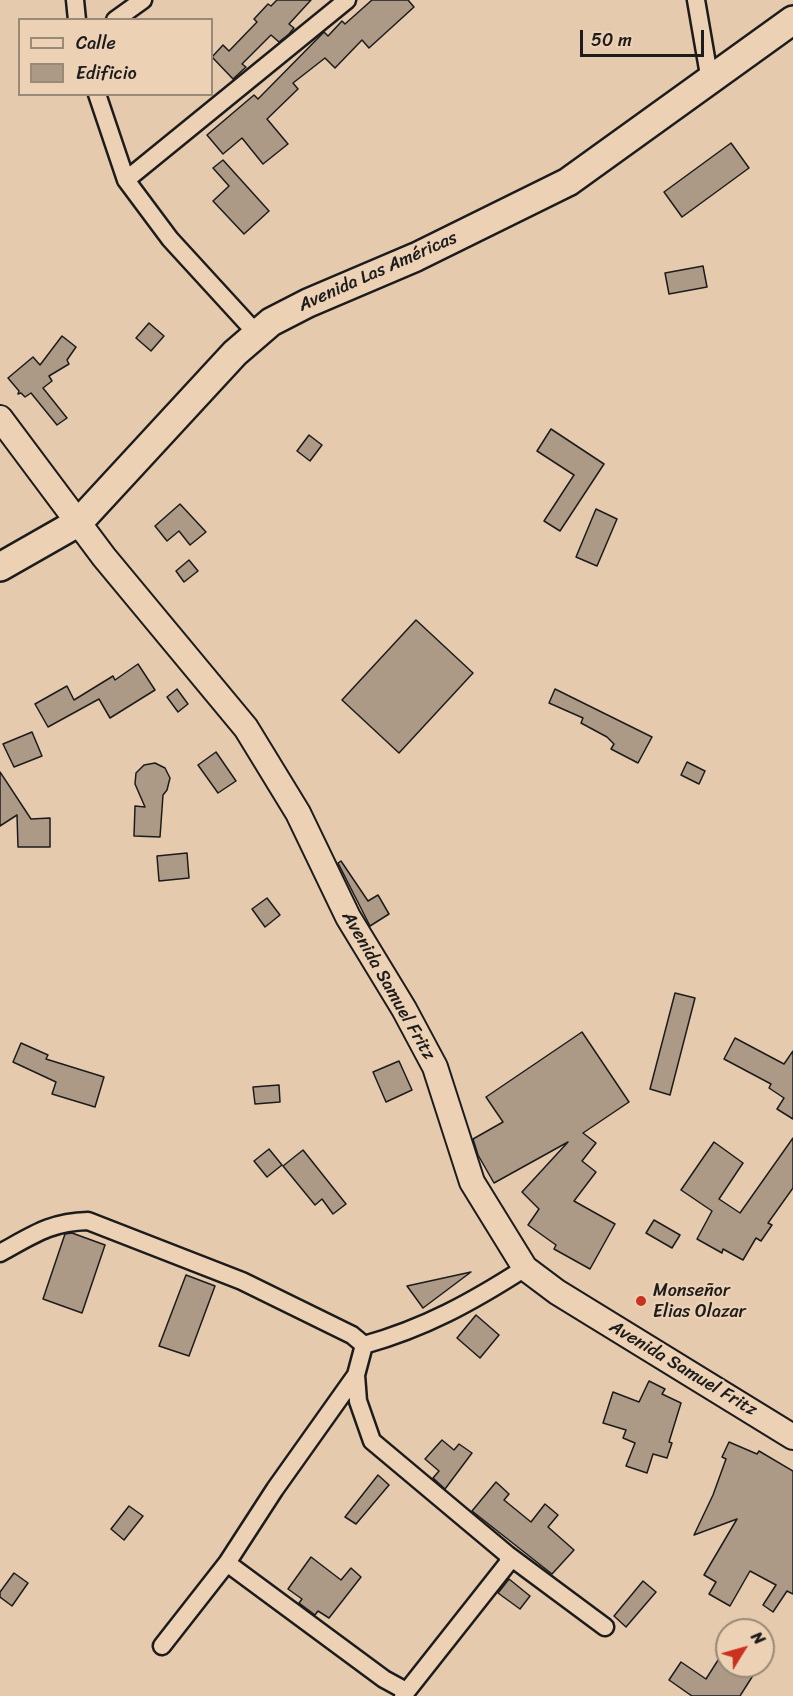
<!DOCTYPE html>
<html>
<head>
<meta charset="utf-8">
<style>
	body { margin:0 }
	#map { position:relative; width:793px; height:1696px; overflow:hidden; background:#e5caae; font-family:Sriracha,sans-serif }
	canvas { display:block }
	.legend { position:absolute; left:18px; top:18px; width:195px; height:78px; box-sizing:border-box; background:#edd1b4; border:2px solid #998977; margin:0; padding:8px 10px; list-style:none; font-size:18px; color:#1c1c1c }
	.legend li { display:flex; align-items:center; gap:12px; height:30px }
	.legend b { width:30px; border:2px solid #998977 }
	.north { position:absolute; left:715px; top:1618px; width:60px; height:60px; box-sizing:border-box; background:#edd1b4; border:2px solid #998977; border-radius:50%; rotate:53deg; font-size:16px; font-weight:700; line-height:24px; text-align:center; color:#1c1c1c }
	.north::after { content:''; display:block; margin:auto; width:21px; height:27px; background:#c8321e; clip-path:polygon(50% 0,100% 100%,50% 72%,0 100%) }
	.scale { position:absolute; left:580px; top:30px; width:124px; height:27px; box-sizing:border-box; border:3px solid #1c1c1c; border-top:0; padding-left:8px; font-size:18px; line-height:21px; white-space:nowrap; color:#1c1c1c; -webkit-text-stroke:4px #edd1b4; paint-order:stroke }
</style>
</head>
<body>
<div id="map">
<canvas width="793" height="1696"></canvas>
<ul class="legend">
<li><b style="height:8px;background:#edd1b4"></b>Calle</li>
<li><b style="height:16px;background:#ac9986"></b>Edificio</li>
</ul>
<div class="north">N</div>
<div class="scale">50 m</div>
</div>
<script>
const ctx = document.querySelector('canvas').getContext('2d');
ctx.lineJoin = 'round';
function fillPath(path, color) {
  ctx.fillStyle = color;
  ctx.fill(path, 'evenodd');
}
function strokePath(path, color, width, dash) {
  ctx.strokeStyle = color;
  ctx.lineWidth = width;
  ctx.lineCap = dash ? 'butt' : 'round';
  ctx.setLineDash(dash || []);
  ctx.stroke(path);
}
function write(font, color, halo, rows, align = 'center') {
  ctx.font = font + ' Sriracha,sans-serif';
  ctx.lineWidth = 4.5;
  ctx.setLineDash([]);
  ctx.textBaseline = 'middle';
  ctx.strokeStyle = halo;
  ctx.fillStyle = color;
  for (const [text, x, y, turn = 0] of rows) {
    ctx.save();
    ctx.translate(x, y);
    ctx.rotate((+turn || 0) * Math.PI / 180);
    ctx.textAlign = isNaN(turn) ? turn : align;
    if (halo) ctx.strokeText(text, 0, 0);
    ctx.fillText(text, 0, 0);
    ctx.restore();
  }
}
const building = new Path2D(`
	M 277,0 L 311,0 L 289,24 L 294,28 L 289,34 L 279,42 L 271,35 L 242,64 L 246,67 L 233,79 L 212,57 L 223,45 L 229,51 L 257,22 L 254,19 L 268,4 L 271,6 Z
	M 372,0 L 408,0 L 414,7 L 369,48 L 362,40 L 335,68 L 325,58 L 293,83 L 298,89 L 267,119 L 288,144 L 263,164 L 242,138 L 223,154 L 207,135 L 254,95 L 258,99 L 324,32 L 328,36 L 342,21 L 345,24 Z
	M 731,143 L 749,168 L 682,217 L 664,192 Z
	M 223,160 L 269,211 L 244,234 L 213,201 L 229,186 L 213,168 Z
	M 703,266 L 707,287 L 669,294 L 665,273 Z
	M 149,323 L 164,336 L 151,351 L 136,338 Z
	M 62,336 L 76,347 L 67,360 L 69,364 L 49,376 L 52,381 L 43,388 L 67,418 L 57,425 L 31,393 L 25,397 L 21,393 L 18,394 L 19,391 L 8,378 L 33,357 L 40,365 Z
	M 551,429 L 604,464 L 560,531 L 544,521 L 574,475 L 537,451 Z
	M 309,435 L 322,445 L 310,461 L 297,451 Z
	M 180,504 L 206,532 L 190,545 L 179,531 L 167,541 L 155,526 Z
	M 596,509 L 617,519 L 597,566 L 576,557 Z
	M 189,560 L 198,571 L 184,582 L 176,571 Z
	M 416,620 L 473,673 L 399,753 L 342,700 Z
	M 138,664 L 155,690 L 110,718 L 99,699 L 48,727 L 35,704 L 67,686 L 74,700 L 113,676 L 115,680 Z
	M 177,689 L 188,704 L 178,712 L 167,697 Z
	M 555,689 L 652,737 L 638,763 L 611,749 L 614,744 L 607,737 L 581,723 L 583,718 L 549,703 Z
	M 32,732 L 42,756 L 14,767 L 3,744 Z
	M 216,752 L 236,781 L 218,793 L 198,765 Z
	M 687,762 L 705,771 L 699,784 L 681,775 Z
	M 155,763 L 165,768 L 170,778 L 167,790 L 163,795 L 160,837 L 134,836 L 135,806 L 145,807 L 135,784 L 136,773 L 144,765 Z
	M 0,772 L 31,819 L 50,818 L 50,847 L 18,847 L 17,815 L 0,826 Z
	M 187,853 L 189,878 L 159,881 L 157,856 Z
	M 341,861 L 368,901 L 378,895 L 389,914 L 370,926 L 338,863 Z
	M 267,898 L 280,915 L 265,927 L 252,909 Z
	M 675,993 L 695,998 L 670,1095 L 650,1089 Z
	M 582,1032 L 629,1102 L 583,1133 L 596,1143 L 582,1161 L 596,1172 L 574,1201 L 615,1224 L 590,1269 L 554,1249 L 556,1245 L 528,1225 L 539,1209 L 522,1192 L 568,1142 L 494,1183 L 478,1155 L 473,1139 L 503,1122 L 486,1097 Z
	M 735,1038 L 784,1064 L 793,1051 L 793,1119 L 777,1109 L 784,1098 L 769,1088 L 771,1084 L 724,1059 Z
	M 21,1043 L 48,1055 L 46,1059 L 104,1077 L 95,1107 L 52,1094 L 56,1082 L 13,1062 Z
	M 399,1061 L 412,1090 L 386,1102 L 373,1072 Z
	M 279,1085 L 280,1102 L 255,1104 L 253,1087 Z
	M 793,1138 L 793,1188 L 768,1223 L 772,1225 L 761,1241 L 756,1238 L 743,1260 L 723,1249 L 722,1253 L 697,1239 L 712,1211 L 681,1190 L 714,1142 L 743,1163 L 719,1199 L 740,1213 Z
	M 269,1149 L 282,1165 L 267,1177 L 254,1161 Z
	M 303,1150 L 346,1204 L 333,1214 L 322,1199 L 315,1205 L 283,1166 Z
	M 654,1220 L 680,1235 L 672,1248 L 646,1233 Z
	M 72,1233 L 105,1245 L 82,1313 L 43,1299 L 65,1234 Z
	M 471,1272 L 423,1308 L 407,1286 Z
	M 186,1275 L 215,1286 L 189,1356 L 159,1346 Z
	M 476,1315 L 499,1335 L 480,1358 L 457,1338 Z
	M 649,1381 L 665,1389 L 662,1394 L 681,1403 L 669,1442 L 672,1443 L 667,1458 L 653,1454 L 647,1473 L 626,1466 L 635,1443 L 623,1438 L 626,1430 L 603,1423 L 613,1392 L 639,1402 Z
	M 442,1440 L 454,1450 L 459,1444 L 472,1453 L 445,1489 L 433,1478 L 439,1471 L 425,1459 Z
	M 729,1442 L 757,1454 L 759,1451 L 793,1471 L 793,1594 L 787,1591 L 773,1612 L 763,1605 L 776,1585 L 750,1571 L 730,1606 L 709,1594 L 716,1582 L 704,1575 L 737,1519 L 694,1535 L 713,1495 L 726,1459 L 722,1457 Z
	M 378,1475 L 389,1485 L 356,1524 L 345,1517 Z
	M 496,1482 L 509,1494 L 504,1500 L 531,1522 L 545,1504 L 558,1515 L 548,1527 L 574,1550 L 552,1574 L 472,1511 Z
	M 129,1506 L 143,1516 L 124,1540 L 111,1529 Z
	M 311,1557 L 341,1580 L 351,1568 L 361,1577 L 329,1618 L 318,1611 L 315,1615 L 299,1603 L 302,1599 L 288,1589 Z
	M 14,1573 L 28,1583 L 12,1606 L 0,1597 L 0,1592 Z
	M 509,1579 L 530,1596 L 520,1609 L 498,1593 Z
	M 643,1581 L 656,1592 L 626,1627 L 614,1616 Z
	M 727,1646 L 727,1666 L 759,1666 L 740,1696 L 692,1696 L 669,1680 L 681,1662 L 706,1679 Z`);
fillPath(building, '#ac9986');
strokePath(building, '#1c1c1c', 1.5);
const street = new Path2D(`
	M 75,0 L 77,20
	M 696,0 L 710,81
	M 115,20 L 143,0
	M 97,94 L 126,180 L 170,239 L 257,334
	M 126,180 L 347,0
	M 0,1253 C 33,1235 50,1222 88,1221 L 242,1281 L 352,1335 L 364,1345 C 425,1328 472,1302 525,1268
	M 364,1345 L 356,1375 L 358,1401 L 372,1441 L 508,1555 L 605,1627
	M 227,1563 L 384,1679 L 406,1691
	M 162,1646 L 227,1563 L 275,1489 L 356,1375
	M 403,1696 L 508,1563 L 508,1555`);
const secondary = new Path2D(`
	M 0,418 L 104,557 L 246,728 L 298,813 L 348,917 L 404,1009 L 435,1067 L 472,1182 L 525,1268 L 557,1292 L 793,1437`);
const primary = new Path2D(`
	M 0,567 L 79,522 L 235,353 L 271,322 L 308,303 L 416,257 L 568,182 L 793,20`);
strokePath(street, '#1c1c1c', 21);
strokePath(secondary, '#1c1c1c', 28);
strokePath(primary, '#1c1c1c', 32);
strokePath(street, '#edd1b4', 16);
strokePath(secondary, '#edd1b4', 24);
strokePath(primary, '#edd1b4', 27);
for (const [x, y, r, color] of [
	[641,1301,6,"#c8321e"]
]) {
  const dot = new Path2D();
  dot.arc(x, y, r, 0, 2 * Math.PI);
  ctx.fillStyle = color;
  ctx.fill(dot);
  strokePath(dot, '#edd1b4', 2);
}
write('18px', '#1c1c1c', '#edd1b4', [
	["Avenida Las Américas",378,272,-24],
	["Avenida Samuel Fritz",388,986,60],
	["Avenida Samuel Fritz",683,1369,31]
]);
write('18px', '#1c1c1c', '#edd1b4', [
	["Monseñor",653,1291],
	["Elias Olazar",653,1312]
], 'left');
</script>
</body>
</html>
